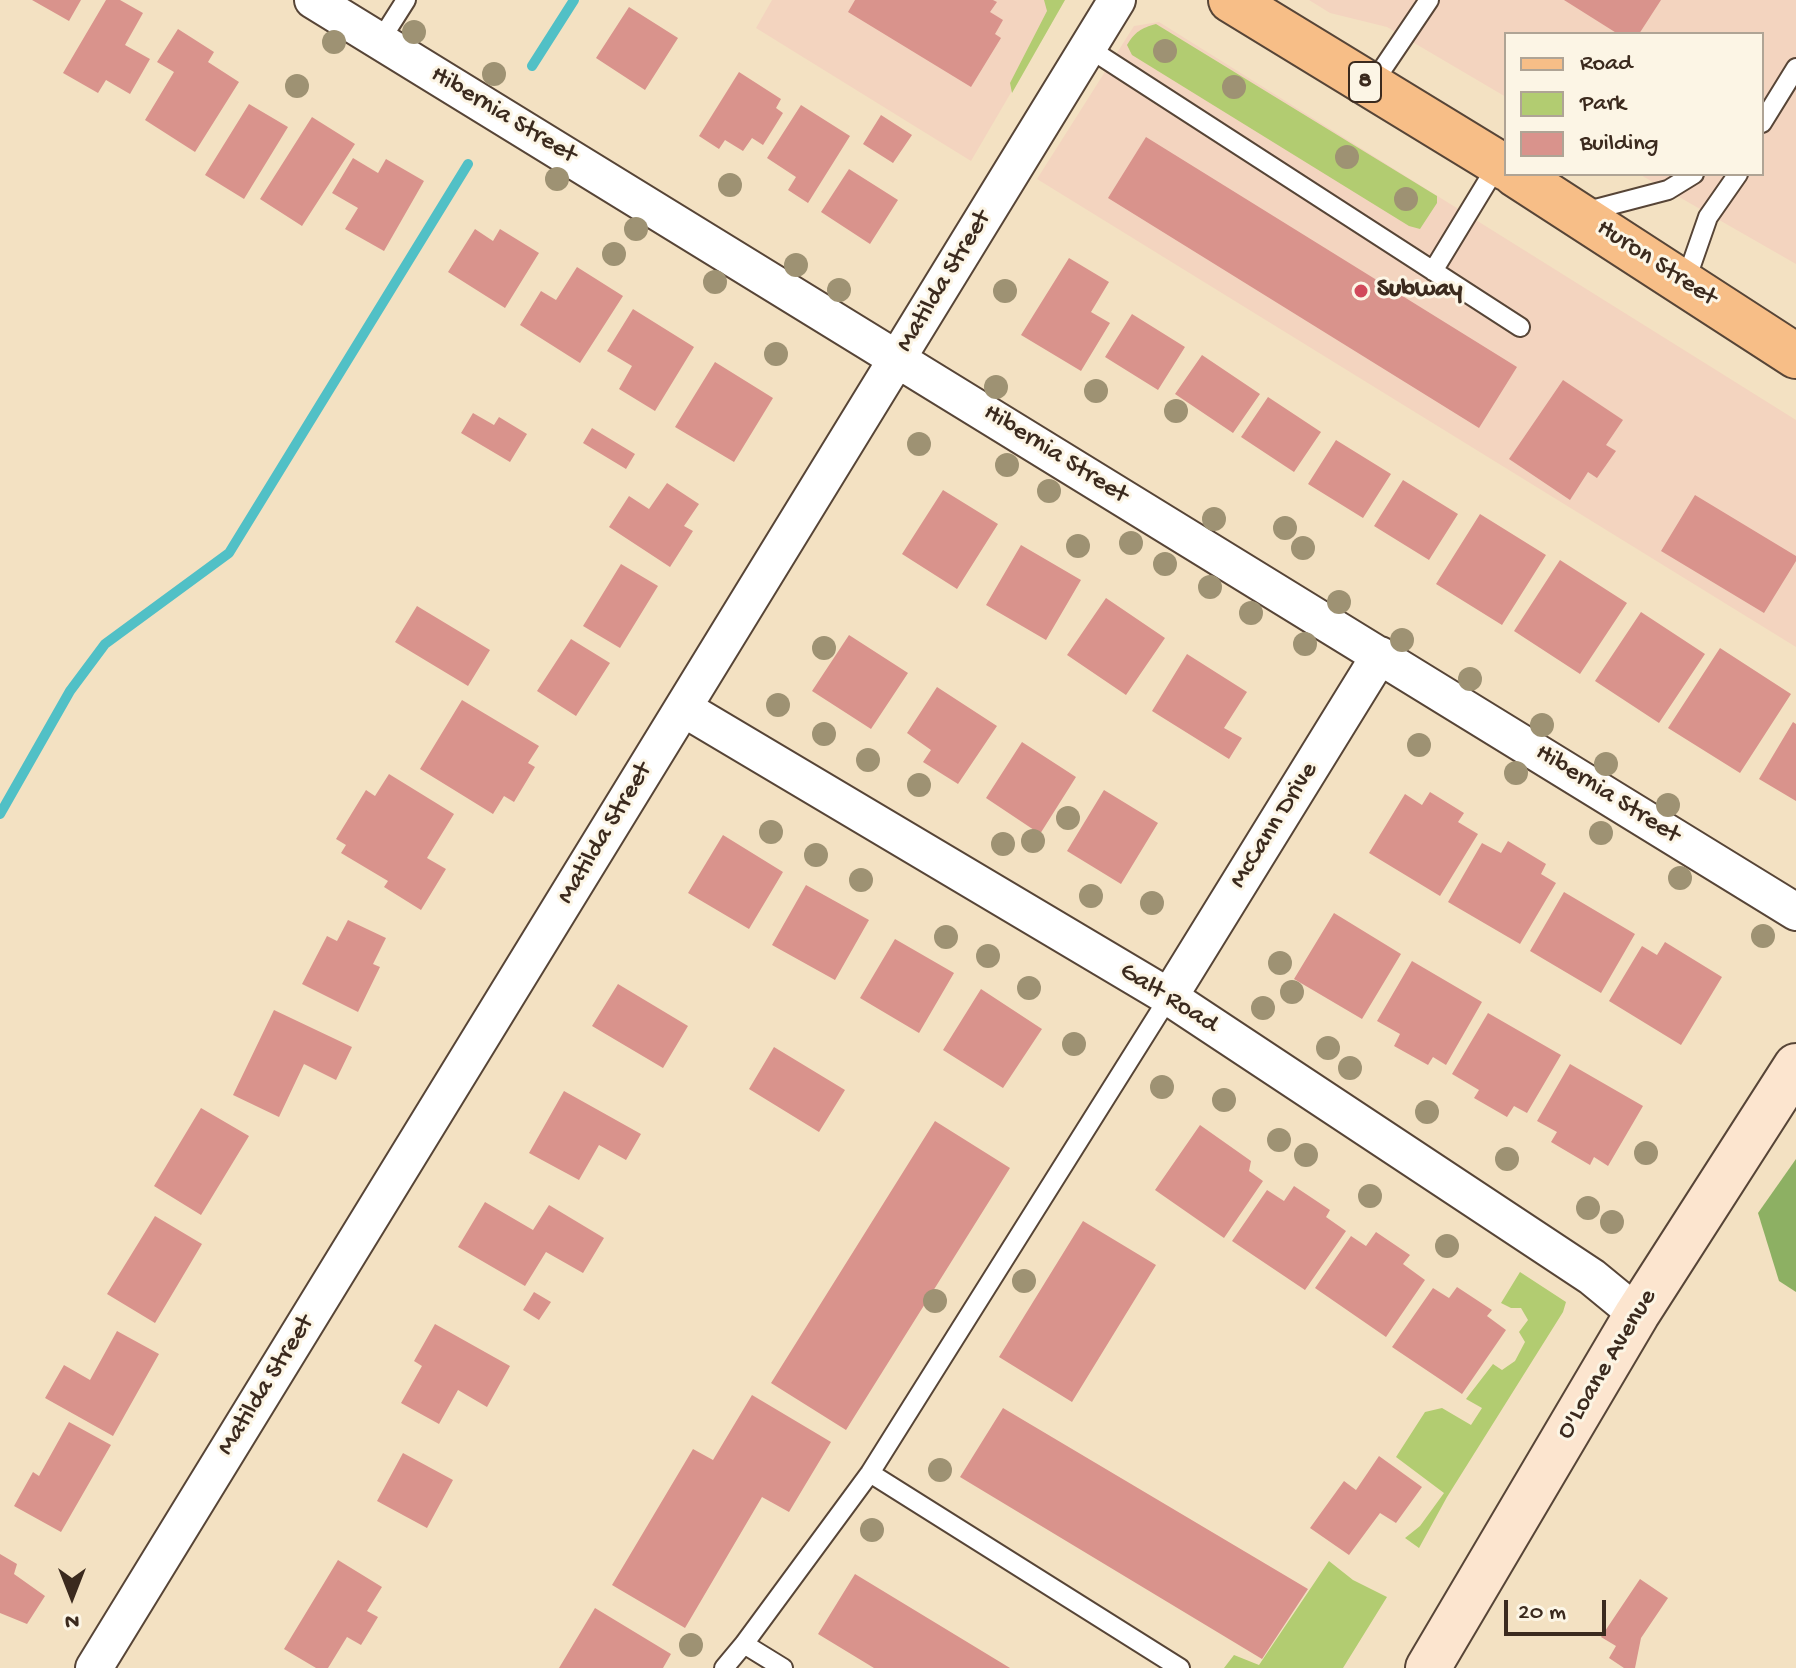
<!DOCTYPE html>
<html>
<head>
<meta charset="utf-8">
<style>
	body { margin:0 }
	#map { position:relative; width:1796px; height:1668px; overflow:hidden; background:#f3e1c2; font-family:"Gochi Hand",sans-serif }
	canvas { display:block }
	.legend { position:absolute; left:1504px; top:32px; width:260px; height:144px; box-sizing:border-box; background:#fcf5e5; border:2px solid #afa495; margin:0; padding:10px 14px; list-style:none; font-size:24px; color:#3b2a1e }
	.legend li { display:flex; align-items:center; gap:16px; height:40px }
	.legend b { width:40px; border:2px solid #afa495 }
	.north { position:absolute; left:32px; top:1556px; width:80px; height:80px; -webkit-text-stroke:6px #fcf5e5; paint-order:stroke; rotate:180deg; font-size:22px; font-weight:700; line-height:32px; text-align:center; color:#3b2a1e }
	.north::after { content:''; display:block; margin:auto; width:28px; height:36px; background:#3b2a1e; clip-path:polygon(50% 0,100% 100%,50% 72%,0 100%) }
	.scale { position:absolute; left:1504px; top:1600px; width:102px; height:36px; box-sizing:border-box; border:4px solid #3b2a1e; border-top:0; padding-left:10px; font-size:24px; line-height:28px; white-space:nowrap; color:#3b2a1e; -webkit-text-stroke:6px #fcf5e5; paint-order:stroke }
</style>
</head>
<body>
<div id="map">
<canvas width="1796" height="1668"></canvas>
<ul class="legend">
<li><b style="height:10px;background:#f7be87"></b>Road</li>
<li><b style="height:22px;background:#b2cc71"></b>Park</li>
<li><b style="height:22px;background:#d9938c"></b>Building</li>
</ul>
<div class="north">N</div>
<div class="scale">20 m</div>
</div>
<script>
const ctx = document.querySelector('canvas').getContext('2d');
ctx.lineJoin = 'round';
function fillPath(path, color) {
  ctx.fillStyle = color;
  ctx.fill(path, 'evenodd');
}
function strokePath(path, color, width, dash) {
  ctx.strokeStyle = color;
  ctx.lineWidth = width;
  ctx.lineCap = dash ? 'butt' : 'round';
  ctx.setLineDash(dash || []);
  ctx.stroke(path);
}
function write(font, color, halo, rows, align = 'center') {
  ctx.font = font + ' "Gochi Hand",sans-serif';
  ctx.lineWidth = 6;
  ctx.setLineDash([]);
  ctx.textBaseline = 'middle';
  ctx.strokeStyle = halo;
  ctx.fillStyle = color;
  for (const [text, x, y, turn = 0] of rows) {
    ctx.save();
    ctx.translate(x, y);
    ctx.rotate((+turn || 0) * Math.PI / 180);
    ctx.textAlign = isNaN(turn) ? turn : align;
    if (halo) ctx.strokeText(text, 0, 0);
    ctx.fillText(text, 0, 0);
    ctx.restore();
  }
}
fillPath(new Path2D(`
	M 772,0 L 1065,0 L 971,161 L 756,28 Z
	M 1309,0 L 1796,0 L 1796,264 L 1639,174 L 1762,174 L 1762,34 L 1506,34 L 1506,97 L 1387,27 L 1330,13 Z
	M 1159,22 L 1796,420 L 1796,647 L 1037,179 L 1134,26 Z`), '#f3d4bf');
fillPath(new Path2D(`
	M 1044,0 L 1065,0 L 1012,93 L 1010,83 L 1047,11 Z
	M 1156,24 L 1437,196 L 1437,203 L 1420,229 L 1409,226 L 1132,55 L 1127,45 C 1135,32 1141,28 1156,24 Z
	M 1520,1272 L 1566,1302 L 1563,1312 L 1447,1497 L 1419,1548 L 1405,1538 L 1420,1526 L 1444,1493 L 1396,1457 L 1425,1412 L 1442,1408 L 1471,1425 L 1482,1408 L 1466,1399 L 1493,1364 L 1502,1370 L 1515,1361 L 1525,1342 L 1519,1332 L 1528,1320 L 1521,1308 L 1511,1308 L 1501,1303 Z
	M 1329,1561 L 1353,1580 L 1387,1597 L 1343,1668 L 1224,1668 L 1234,1655 L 1259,1665 Z`), '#b2cc71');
fillPath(new Path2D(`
	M 1796,1159 L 1796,1292 L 1779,1281 L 1758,1213 Z`), '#8db063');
strokePath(new Path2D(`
	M 532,66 L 574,0
	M 0,814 L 70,691 L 105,644 L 229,553 L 468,164`), '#51c0c6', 10);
fillPath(new Path2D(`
	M 32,0 L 81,0 L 69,21 Z
	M 106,0 L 120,0 L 143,13 L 125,45 L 150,59 L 130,94 L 106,80 L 98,93 L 63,73 Z
	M 855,0 L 993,0 L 997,2 L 990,12 L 1003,20 L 995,34 L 1001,38 L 971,87 L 848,12 Z
	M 1564,0 L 1661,0 L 1639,34 L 1618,34 Z
	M 629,7 L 678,38 L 645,90 L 596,58 Z
	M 178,29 L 214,52 L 208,62 L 239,82 L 195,152 L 145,120 L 174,72 L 157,62 Z
	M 739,72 L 781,99 L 776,108 L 783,113 L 763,145 L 752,138 L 743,151 L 725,140 L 719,149 L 699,136 Z
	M 249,104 L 288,127 L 244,199 L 205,175 Z
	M 801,105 L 850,136 L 808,203 L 788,190 L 796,177 L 767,158 Z
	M 881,115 L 912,135 L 893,163 L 863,144 Z
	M 312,117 L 355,144 L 302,226 L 260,199 Z
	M 1146,137 L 1517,367 L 1479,428 L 1108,198 Z
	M 353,158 L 378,173 L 386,159 L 424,181 L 384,251 L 345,229 L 358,208 L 332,193 Z
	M 849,169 L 898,200 L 870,244 L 821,212 Z
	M 475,229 L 493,241 L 500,229 L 539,253 L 505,308 L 448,272 Z
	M 1069,258 L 1109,282 L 1091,312 L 1110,323 L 1081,371 L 1021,335 Z
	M 577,267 L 623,296 L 580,363 L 520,325 L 541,291 L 556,300 Z
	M 633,309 L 694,347 L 655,411 L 619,389 L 632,366 L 607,351 Z
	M 1132,314 L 1185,347 L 1158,390 L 1105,357 Z
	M 1202,355 L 1260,394 L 1233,433 L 1175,394 Z
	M 715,362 L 773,398 L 734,462 L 675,427 Z
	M 1563,380 L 1623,420 L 1606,445 L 1616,451 L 1597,478 L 1588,472 L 1570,500 L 1509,459 Z
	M 1268,397 L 1321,432 L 1294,472 L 1241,437 Z
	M 473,413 L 494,425 L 499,417 L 527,434 L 510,462 L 461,433 Z
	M 592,428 L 635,454 L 626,469 L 583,443 Z
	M 1336,440 L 1391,474 L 1363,518 L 1308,484 Z
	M 1403,480 L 1458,514 L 1429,560 L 1374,526 Z
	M 667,483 L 699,504 L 684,526 L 693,531 L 670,567 L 609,527 L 629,496 L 649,509 Z
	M 943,490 L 998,524 L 957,589 L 902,554 Z
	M 1695,495 L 1796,556 L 1796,561 L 1764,613 L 1661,551 Z
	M 1480,514 L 1546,555 L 1502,625 L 1436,584 Z
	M 1021,545 L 1081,580 L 1046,640 L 986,605 Z
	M 1560,560 L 1627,603 L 1580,674 L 1514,631 Z
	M 621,564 L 658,586 L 620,648 L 583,626 Z
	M 1106,598 L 1165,638 L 1126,695 L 1067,655 Z
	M 417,606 L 490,650 L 468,686 L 395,642 Z
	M 1641,612 L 1705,654 L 1659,723 L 1595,681 Z
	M 849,635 L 908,673 L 871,729 L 812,691 Z
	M 571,639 L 610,663 L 576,716 L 537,691 Z
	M 1720,648 L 1791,694 L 1740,773 L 1668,728 Z
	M 1187,654 L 1247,692 L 1224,728 L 1242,738 L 1229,759 L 1152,711 Z
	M 937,687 L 997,726 L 958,784 L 923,762 L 931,750 L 907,733 Z
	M 462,700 L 539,746 L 528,763 L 535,767 L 514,802 L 504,796 L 493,814 L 420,769 Z
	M 1793,722 L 1796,724 L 1796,801 L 1759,779 Z
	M 1022,742 L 1076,777 L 1040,834 L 986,798 Z
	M 389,774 L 454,814 L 427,858 L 446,869 L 421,910 L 384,887 L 388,881 L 341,853 L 346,845 L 336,839 L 366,790 L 375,796 Z
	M 1104,790 L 1158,823 L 1121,884 L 1067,851 Z
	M 1430,792 L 1464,813 L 1458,822 L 1478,834 L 1440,896 L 1369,853 L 1405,794 L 1422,805 Z
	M 723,835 L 783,872 L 749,929 L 688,893 Z
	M 1508,841 L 1546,864 L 1541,874 L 1556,883 L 1520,944 L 1448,902 L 1482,843 L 1501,853 Z
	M 806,885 L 869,920 L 835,980 L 772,945 Z
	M 1564,892 L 1635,934 L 1601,993 L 1530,951 Z
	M 1334,913 L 1401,954 L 1362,1019 L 1294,979 Z
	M 348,920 L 386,938 L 373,964 L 380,967 L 358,1012 L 302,984 L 327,936 L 337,941 Z
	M 895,939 L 954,973 L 919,1033 L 860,998 Z
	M 1665,942 L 1722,977 L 1681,1045 L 1609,1001 L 1642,946 L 1657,955 Z
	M 1412,961 L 1482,1002 L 1446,1065 L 1433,1057 L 1428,1065 L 1394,1046 L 1400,1034 L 1377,1021 Z
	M 618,984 L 688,1026 L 663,1068 L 592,1026 Z
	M 981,989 L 1042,1029 L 1003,1088 L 943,1050 Z
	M 274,1010 L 352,1047 L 336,1080 L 304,1064 L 279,1117 L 233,1095 Z
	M 1488,1013 L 1561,1055 L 1527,1113 L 1514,1106 L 1507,1117 L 1474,1098 L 1479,1090 L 1452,1074 Z
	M 774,1047 L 845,1090 L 819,1132 L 749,1089 Z
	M 1570,1064 L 1643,1106 L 1608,1166 L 1594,1157 L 1590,1165 L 1551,1142 L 1557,1132 L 1537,1121 Z
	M 564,1091 L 641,1134 L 626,1160 L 599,1145 L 579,1180 L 529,1153 Z
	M 201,1108 L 249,1136 L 201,1215 L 154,1186 Z
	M 935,1121 L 1010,1168 L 846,1430 L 771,1383 Z
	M 1200,1125 L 1251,1161 L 1249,1171 L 1263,1181 L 1224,1238 L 1155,1190 Z
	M 1294,1186 L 1330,1210 L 1326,1217 L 1346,1231 L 1305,1290 L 1232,1241 L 1267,1190 L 1284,1201 Z
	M 485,1202 L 533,1230 L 549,1205 L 604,1238 L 583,1273 L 546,1252 L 525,1286 L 458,1247 Z
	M 155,1216 L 202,1244 L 155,1323 L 107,1294 Z
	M 1083,1221 L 1156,1265 L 1072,1402 L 999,1357 Z
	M 1376,1232 L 1410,1255 L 1403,1264 L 1425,1280 L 1386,1337 L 1315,1288 L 1351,1236 L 1366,1246 Z
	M 1457,1287 L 1492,1310 L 1487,1316 L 1506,1330 L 1462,1394 L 1392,1347 L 1433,1288 L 1449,1298 Z
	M 534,1292 L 551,1302 L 539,1320 L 523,1310 Z
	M 435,1324 L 510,1366 L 487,1407 L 458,1390 L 439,1424 L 401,1403 L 422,1366 L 414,1361 Z
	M 117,1331 L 159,1354 L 113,1436 L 45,1398 L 64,1365 L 90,1380 Z
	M 752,1395 L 831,1442 L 789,1512 L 762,1497 L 685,1628 L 612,1585 L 693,1449 L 713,1460 Z
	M 1003,1408 L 1308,1589 L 1262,1659 L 960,1477 Z
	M 69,1422 L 111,1445 L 61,1532 L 14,1506 L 33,1472 L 39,1476 Z
	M 403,1453 L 453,1480 L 427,1528 L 377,1501 Z
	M 1379,1456 L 1422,1487 L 1396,1523 L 1380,1513 L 1349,1555 L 1310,1528 L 1344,1481 L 1356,1490 Z
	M 0,1554 L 17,1564 L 14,1574 L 45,1596 L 27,1624 L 0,1613 Z
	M 338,1560 L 382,1587 L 367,1611 L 378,1617 L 361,1645 L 347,1637 L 328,1668 L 316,1668 L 284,1649 Z
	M 855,1574 L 1010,1668 L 874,1668 L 818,1634 Z
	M 1640,1579 L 1668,1598 L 1641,1638 L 1635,1668 L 1624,1668 L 1609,1658 L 1616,1646 L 1601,1637 Z
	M 595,1608 L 671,1654 L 663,1668 L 559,1668 Z`), '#d9938c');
const service = new Path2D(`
	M 380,41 L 406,0
	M 1087,47 L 1520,327
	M 1371,86 L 1429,0
	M 1762,123 L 1796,68
	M 1584,212 L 1668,190 L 1694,174
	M 1433,271 L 1498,164
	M 1685,283 L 1708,217 L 1738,174
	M 870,1473 L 1180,1668
	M 744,1644 L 783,1668
	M 724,1668 L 744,1644 L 870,1473 L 1169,997`);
const minor = new Path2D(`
	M 313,0 L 1796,912
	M 683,708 L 1169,997 L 1592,1277 L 1637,1314
	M 1169,997 L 1380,655
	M 94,1668 L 1117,0`);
const secondary = new Path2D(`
	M 1428,1668 L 1637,1314 L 1796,1066`);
const primary = new Path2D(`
	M 1231,0 L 1506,168
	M 1515,174 L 1796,356`);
strokePath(service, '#574537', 22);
strokePath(minor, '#574537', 40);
strokePath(secondary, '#574537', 48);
strokePath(primary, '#574537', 48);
strokePath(service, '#fff', 18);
strokePath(minor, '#fff', 36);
strokePath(secondary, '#fce5cf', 44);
strokePath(primary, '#f7be87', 44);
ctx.fillStyle = '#9e9273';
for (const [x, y] of [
	[414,32],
	[334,42],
	[1165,51],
	[494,74],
	[297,86],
	[1234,87],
	[1347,157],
	[557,179],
	[730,185],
	[1406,199],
	[636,229],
	[614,254],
	[796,265],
	[715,282],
	[839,290],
	[1005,291],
	[776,354],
	[996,387],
	[1096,391],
	[1176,411],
	[919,444],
	[1007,465],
	[1049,491],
	[1214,519],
	[1285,528],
	[1131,543],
	[1078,546],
	[1303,548],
	[1165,564],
	[1210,587],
	[1339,602],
	[1251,613],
	[1402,640],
	[1305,644],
	[824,648],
	[1470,679],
	[778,705],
	[1542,725],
	[824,734],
	[1419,745],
	[868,760],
	[1606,764],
	[1516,773],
	[919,785],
	[1668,805],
	[1068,818],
	[771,832],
	[1601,833],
	[1033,841],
	[1003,844],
	[816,855],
	[1680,878],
	[861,880],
	[1091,896],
	[1152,903],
	[1763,936],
	[946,937],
	[988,956],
	[1280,963],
	[1029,988],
	[1292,992],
	[1263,1008],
	[1074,1044],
	[1328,1048],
	[1350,1068],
	[1162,1087],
	[1224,1100],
	[1427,1112],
	[1279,1140],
	[1646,1153],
	[1306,1155],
	[1507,1159],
	[1370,1196],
	[1588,1208],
	[1612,1222],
	[1447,1246],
	[1024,1281],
	[935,1301],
	[940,1470],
	[872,1530],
	[691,1645]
]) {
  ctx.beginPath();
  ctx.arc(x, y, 12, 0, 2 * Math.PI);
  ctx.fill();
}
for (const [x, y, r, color] of [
	[1361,291,8,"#d1495b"]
]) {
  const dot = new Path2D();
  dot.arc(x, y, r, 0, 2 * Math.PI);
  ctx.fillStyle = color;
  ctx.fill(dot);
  strokePath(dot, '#fcf5e5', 3);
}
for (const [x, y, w] of [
	[1365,82,32]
]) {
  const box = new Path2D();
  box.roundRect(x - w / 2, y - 20, w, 40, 6);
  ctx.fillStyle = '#fcf5e5';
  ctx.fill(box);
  strokePath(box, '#3b2a1e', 2);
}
write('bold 24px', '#3b2a1e', null, [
	["8",1365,82]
]);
write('26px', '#3b2a1e', '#fcf5e5', [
	["Hibernia Street",503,116,31],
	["Huron Street",1656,264,33],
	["Matilda Street",945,282,-59],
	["Hibernia Street",1055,455,32],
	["Hibernia Street",1607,795,32],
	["McCann Drive",1275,826,-58],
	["Matilda Street",606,834,-59],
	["Galt Road",1168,999,32],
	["O'Loane Avenue",1608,1365,-59],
	["Matilda Street",267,1386,-58]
]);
write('bold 26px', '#3b2a1e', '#fcf5e5', [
	["Subway",1377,291]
], 'left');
</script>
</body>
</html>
